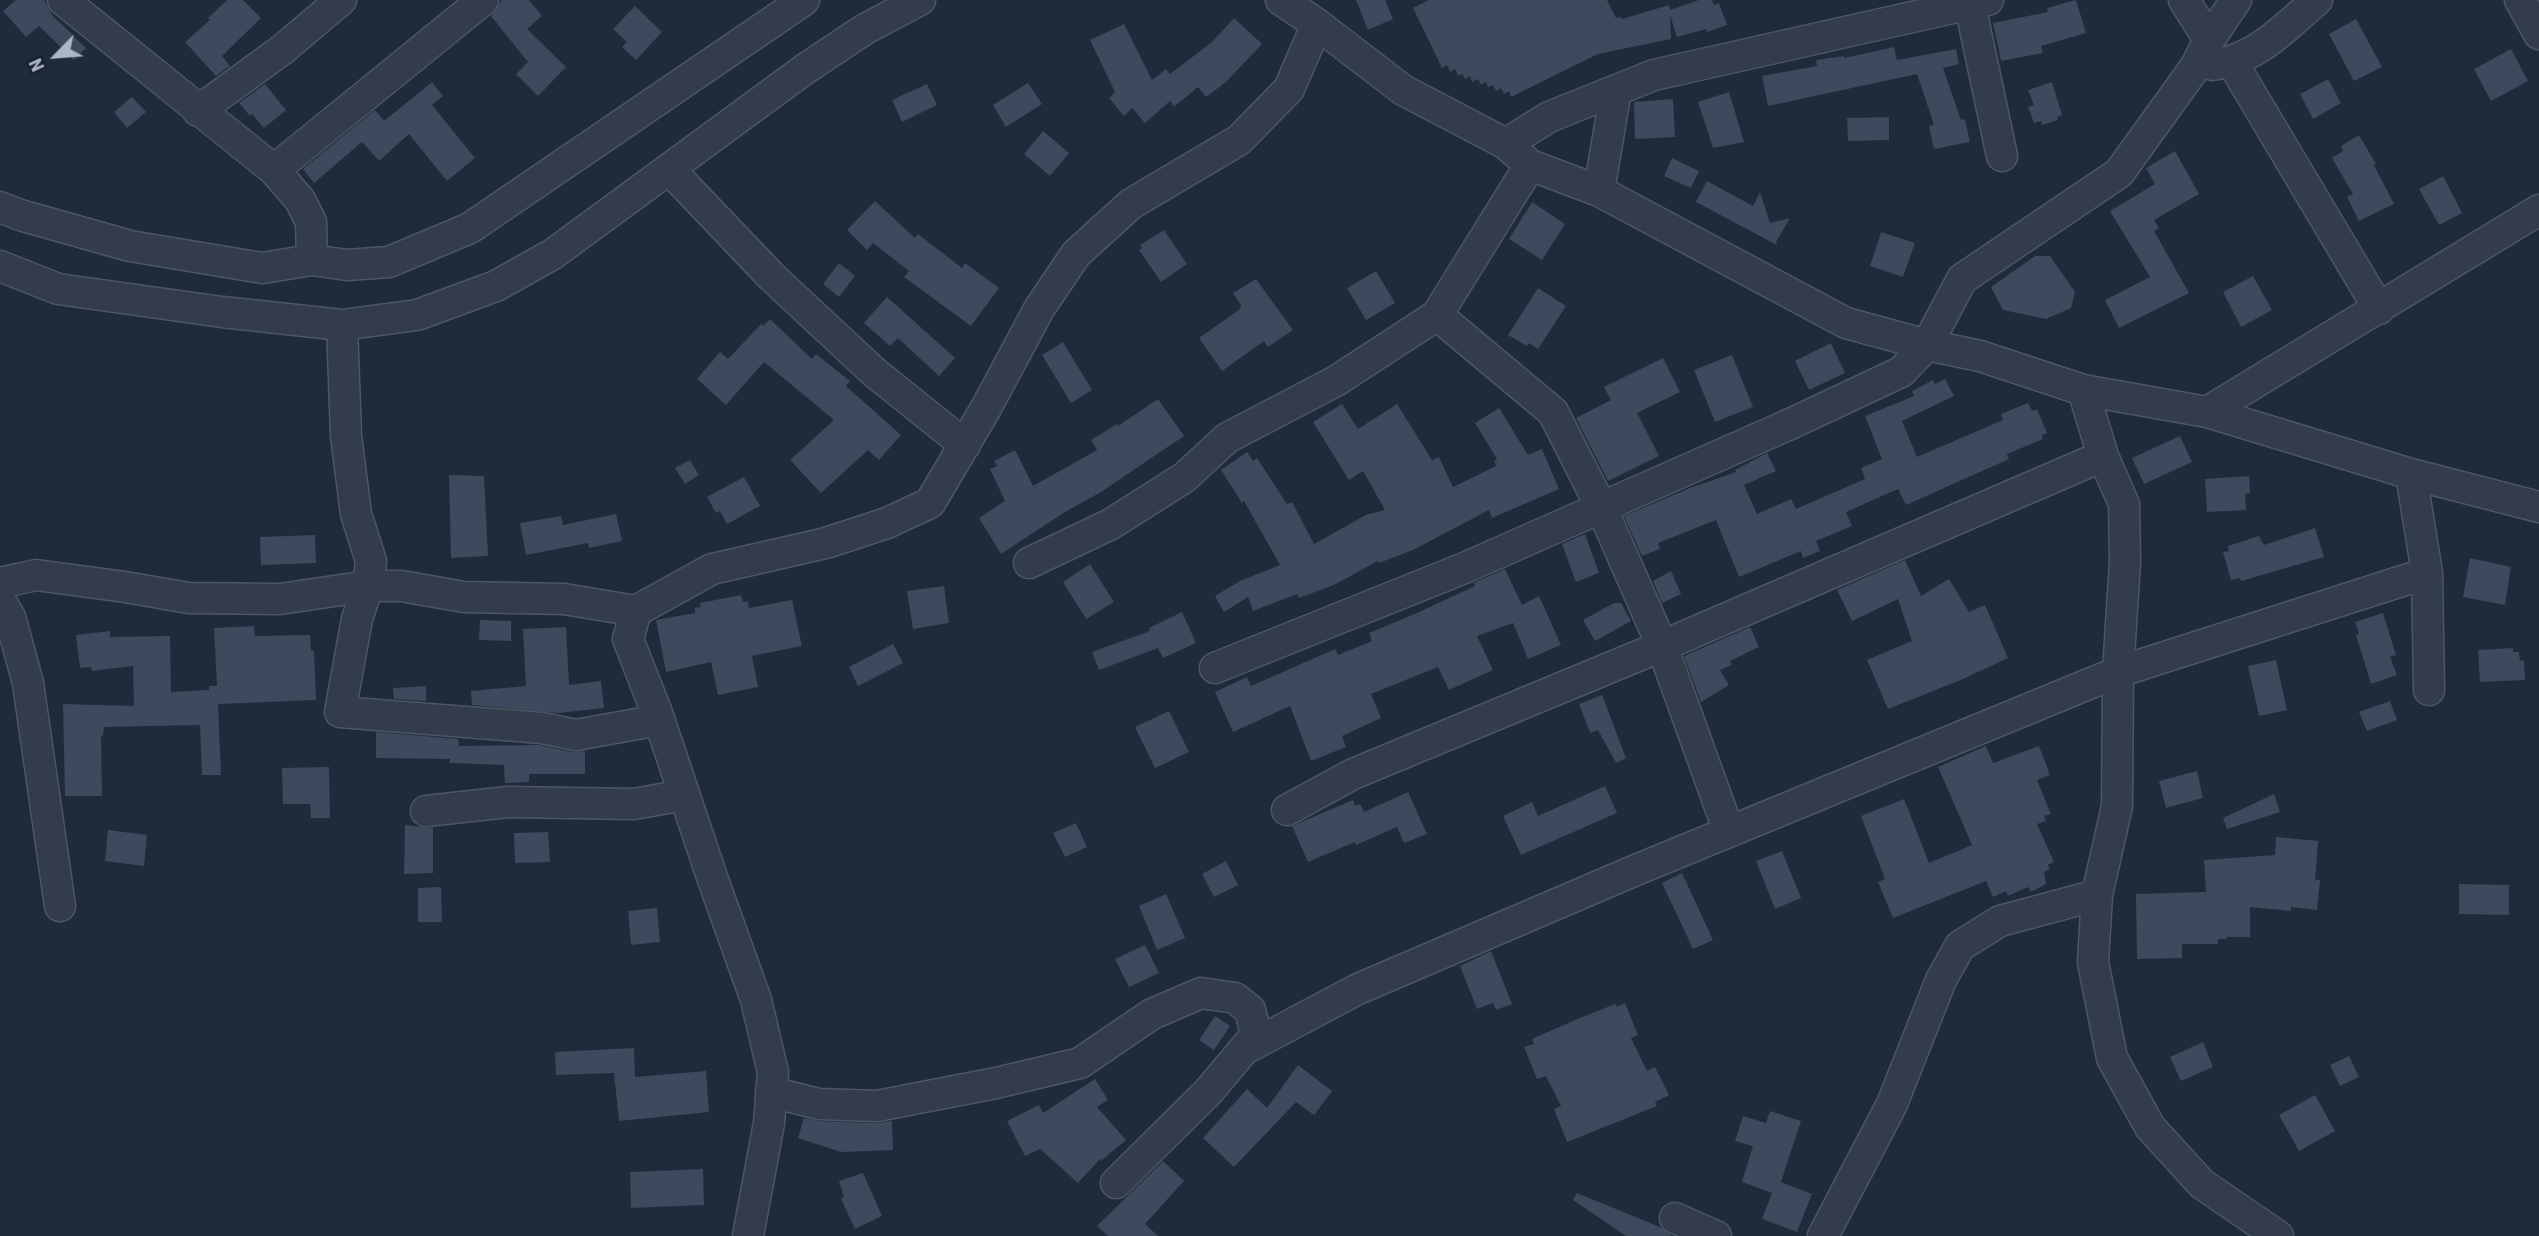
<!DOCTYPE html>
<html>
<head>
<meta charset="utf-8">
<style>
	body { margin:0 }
	#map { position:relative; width:2539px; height:1236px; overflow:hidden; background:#1f2a3a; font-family:"Roboto Condensed",sans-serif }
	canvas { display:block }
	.north { position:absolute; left:21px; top:21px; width:70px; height:70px; -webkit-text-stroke:5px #18212e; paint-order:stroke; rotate:245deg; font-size:19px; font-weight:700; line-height:28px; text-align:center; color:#adb6c7 }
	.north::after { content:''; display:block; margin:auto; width:24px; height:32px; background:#adb6c7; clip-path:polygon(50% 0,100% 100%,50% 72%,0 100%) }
</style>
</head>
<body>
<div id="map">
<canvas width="2539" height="1236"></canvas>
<div class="north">N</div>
</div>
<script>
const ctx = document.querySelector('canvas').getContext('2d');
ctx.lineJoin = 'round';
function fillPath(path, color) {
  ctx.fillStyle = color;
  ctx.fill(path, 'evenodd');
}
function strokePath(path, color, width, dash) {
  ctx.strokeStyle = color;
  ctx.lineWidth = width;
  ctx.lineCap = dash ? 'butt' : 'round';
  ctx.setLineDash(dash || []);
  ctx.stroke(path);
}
fillPath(new Path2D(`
	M 16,0 L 44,0 L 52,15 L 86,48 L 74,60 L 39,26 L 26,37 L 3,11 Z
	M 227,0 L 243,0 L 261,18 L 222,56 L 230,66 L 216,76 L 185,42 L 210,20 L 208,18 Z
	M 502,0 L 529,0 L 542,16 L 527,29 L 566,67 L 538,96 L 516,74 L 528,62 L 491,16 Z
	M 1356,0 L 1385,0 L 1393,19 L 1368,30 Z
	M 1429,0 L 1607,0 L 1616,18 L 1621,17 L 1622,19 L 1669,5 L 1670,10 L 1699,0 L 1712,0 L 1714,5 L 1719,3 L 1727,25 L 1707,32 L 1706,29 L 1677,37 L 1670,15 L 1671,39 L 1598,54 L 1511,97 L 1509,91 L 1504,94 L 1501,88 L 1496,91 L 1493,85 L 1488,87 L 1486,82 L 1481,85 L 1478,79 L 1472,82 L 1470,76 L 1465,79 L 1462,74 L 1458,76 L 1455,69 L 1450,72 L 1447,65 L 1442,68 L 1413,8 Z
	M 2076,0 L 2086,33 L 2041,46 L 2043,53 L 2001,61 L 1993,23 L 2048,12 L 2047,8 Z
	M 635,6 L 662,32 L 636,60 L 622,47 L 627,42 L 613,29 Z
	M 1234,18 L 1262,44 L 1226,82 L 1206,97 L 1198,87 L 1174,107 L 1170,101 L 1145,123 L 1132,108 L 1124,116 L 1109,98 L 1115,92 L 1090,40 L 1124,24 L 1152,80 L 1166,69 L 1170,74 L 1212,42 Z
	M 2356,19 L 2382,67 L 2354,81 L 2329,34 Z
	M 1894,47 L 1897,60 L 1956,49 L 1959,64 L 1935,70 L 1943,68 L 1961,120 L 1965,119 L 1970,142 L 1934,149 L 1929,126 L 1934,125 L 1917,74 L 1768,106 L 1762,76 L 1817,66 L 1816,60 L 1844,56 L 1844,58 Z
	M 2511,49 L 2528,81 L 2491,101 L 2474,69 Z
	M 2328,79 L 2341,103 L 2313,119 L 2300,94 Z
	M 432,82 L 443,96 L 432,105 L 475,158 L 447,181 L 409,134 L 379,161 L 362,142 L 314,183 L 303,169 L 375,110 L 384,121 Z
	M 2052,82 L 2062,115 L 2057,117 L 2058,120 L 2042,125 L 2041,121 L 2034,123 L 2028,107 L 2034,105 L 2028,90 Z
	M 1028,83 L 1042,104 L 1006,127 L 993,105 Z
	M 265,84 L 286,110 L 264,128 L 252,114 L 250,116 L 239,103 Z
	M 927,84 L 937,105 L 902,122 L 892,100 Z
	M 1729,92 L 1744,142 L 1713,148 L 1698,102 Z
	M 132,97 L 146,112 L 127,128 L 114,112 Z
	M 1673,99 L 1675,137 L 1635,139 L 1634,102 Z
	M 1889,117 L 1889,140 L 1848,141 L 1847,118 Z
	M 1043,131 L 1069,153 L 1050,176 L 1024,154 Z
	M 2359,135 L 2376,164 L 2374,165 L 2394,204 L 2359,221 L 2347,197 L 2353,194 L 2332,158 L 2343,151 L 2341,146 Z
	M 2175,151 L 2199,194 L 2154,220 L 2159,228 L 2154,231 L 2189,293 L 2119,328 L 2105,300 L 2150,277 L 2110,211 L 2155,184 L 2146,168 Z
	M 1672,158 L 1699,171 L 1691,188 L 1664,176 Z
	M 2443,176 L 2462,213 L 2439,225 L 2419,189 Z
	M 1707,181 L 1753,206 L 1760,192 L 1770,223 L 1790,218 L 1776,242 L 1777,245 L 1696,202 Z
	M 875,201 L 915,238 L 918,234 L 962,268 L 965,263 L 999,288 L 971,326 L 904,277 L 909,271 L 873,243 L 867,250 L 847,230 Z
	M 1532,202 L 1565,224 L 1542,260 L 1509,239 Z
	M 1164,230 L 1187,264 L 1161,282 L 1139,250 L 1142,248 L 1140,245 Z
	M 1881,232 L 1915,243 L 1903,277 L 1870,266 Z
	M 2035,256 L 2050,256 L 2075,292 L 2071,308 L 2046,319 L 2003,310 L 1991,287 Z
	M 839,263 L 855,276 L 839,297 L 823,284 Z
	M 1376,271 L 1395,303 L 1366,320 L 1347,288 Z
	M 2253,276 L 2272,310 L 2241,327 L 2223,292 Z
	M 1256,279 L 1293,330 L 1268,347 L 1264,341 L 1222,371 L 1199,338 L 1240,309 L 1241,305 L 1233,293 Z
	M 1538,288 L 1566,306 L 1538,349 L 1529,343 L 1527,346 L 1508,335 Z
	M 887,297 L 955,358 L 939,376 L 898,338 L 890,346 L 864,323 Z
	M 770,319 L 812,359 L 816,354 L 850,381 L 846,386 L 901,435 L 879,460 L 868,450 L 821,493 L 790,460 L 834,420 L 764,362 L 726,405 L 697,379 L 720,352 L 728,359 L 761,324 L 763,326 Z
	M 1063,342 L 1092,390 L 1071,403 L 1042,355 Z
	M 1831,343 L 1845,373 L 1809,390 L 1795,361 Z
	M 1732,355 L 1753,407 L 1715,422 L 1694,370 Z
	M 1663,358 L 1680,392 L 1637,413 L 1659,456 L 1608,481 L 1576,418 L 1611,400 L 1604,387 Z
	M 1945,379 L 1954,396 L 1902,421 L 1917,457 L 2003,420 L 2001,414 L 2028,403 L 2032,411 L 2037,409 L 2047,433 L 2042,435 L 2043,439 L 2007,454 L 2009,459 L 1906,505 L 1898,489 L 1846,512 L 1852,526 L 1816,541 L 1820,551 L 1803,558 L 1801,551 L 1739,577 L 1716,520 L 1658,543 L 1660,549 L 1642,556 L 1624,516 L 1690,488 L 1736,472 L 1735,470 L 1767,453 L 1776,471 L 1744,485 L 1757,514 L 1791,499 L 1796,509 L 1865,479 L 1861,468 L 1882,459 L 1865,416 L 1914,396 L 1912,391 L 1933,380 L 1935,384 Z
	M 1158,399 L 1184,436 L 1101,492 L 1065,512 L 1001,554 L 979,518 L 1005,501 L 990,469 L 997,466 L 994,461 L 1015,450 L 1033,486 L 1097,450 L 1091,440 L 1117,424 L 1118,426 Z
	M 1342,404 L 1358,429 L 1397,404 L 1432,460 L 1439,457 L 1453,487 L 1496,466 L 1494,461 L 1497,459 L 1475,423 L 1499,408 L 1528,455 L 1542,449 L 1559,489 L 1492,518 L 1489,510 L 1413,550 L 1379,563 L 1378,561 L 1334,585 L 1299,598 L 1297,594 L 1253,611 L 1248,597 L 1224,612 L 1215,596 L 1240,581 L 1280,565 L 1244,501 L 1242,503 L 1221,470 L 1247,452 L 1253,461 L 1257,458 L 1287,504 L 1292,502 L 1314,544 L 1366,515 L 1385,510 L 1363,471 L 1349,480 L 1313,422 Z
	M 2180,436 L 2192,462 L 2144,484 L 2132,458 Z
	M 690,460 L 699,475 L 685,484 L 675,468 Z
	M 449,475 L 484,476 L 488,556 L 451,558 Z
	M 2249,476 L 2250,493 L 2245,494 L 2246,510 L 2207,512 L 2205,479 Z
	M 744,477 L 760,506 L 727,524 L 720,511 L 716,513 L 707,497 Z
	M 616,514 L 622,541 L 589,548 L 588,543 L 526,555 L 520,523 L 561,516 L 563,525 Z
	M 2315,528 L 2324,557 L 2241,581 L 2240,578 L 2231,580 L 2223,552 L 2229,551 L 2228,546 L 2259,536 L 2264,545 Z
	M 1585,534 L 1599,573 L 1576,582 L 1562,544 Z
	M 315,535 L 316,563 L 261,565 L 260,537 Z
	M 2470,558 L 2511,567 L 2505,605 L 2463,597 Z
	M 1905,560 L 1921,596 L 1949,579 L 1969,612 L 1985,605 L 2008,658 L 1963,679 L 1888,709 L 1867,660 L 1912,641 L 1898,599 L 1852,621 L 1837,590 Z
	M 1090,564 L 1114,602 L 1086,619 L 1063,582 Z
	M 1505,569 L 1522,605 L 1539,596 L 1561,645 L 1528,659 L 1513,623 L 1477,636 L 1493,670 L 1449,690 L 1438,667 L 1371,694 L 1381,718 L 1342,736 L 1346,747 L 1311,761 L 1290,706 L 1233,732 L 1215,692 L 1247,677 L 1251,686 L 1335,649 L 1338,655 L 1372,641 L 1369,633 L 1417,613 L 1475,586 L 1473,583 Z
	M 1671,571 L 1681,594 L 1662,603 L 1653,581 Z
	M 944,586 L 949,623 L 913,629 L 907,591 Z
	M 741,595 L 743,602 L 748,601 L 749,608 L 792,600 L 802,646 L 752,656 L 758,687 L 718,695 L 711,662 L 666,672 L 656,620 L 695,613 L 695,608 L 701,607 L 700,603 Z
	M 1614,603 L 1621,603 L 1631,621 L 1595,641 L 1583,620 Z
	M 1182,612 L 1196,643 L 1163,658 L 1158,648 L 1099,670 L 1092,652 L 1150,631 L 1149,628 Z
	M 2383,613 L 2396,655 L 2390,657 L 2397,675 L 2371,684 L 2356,635 L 2359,634 L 2355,622 Z
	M 480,620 L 511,621 L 511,641 L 479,640 Z
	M 254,626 L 255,636 L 310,635 L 311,651 L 314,651 L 316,700 L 218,704 L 221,775 L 202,775 L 200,725 L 104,727 L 103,736 L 101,736 L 102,796 L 65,796 L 63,704 L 134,706 L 133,666 L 92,671 L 91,667 L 80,668 L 76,635 L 110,631 L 110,637 L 170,636 L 171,692 L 209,690 L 209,686 L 217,686 L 214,628 Z
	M 566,627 L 569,685 L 601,681 L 604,708 L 558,713 L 472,705 L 471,691 L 526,686 L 523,629 Z
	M 1750,627 L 1759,647 L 1730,661 L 1732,665 L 1720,670 L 1729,685 L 1701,702 L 1684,656 Z
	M 893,644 L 903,663 L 858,686 L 849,667 Z
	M 2513,648 L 2513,652 L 2519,652 L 2520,661 L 2524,660 L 2525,680 L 2480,682 L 2478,650 Z
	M 2276,660 L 2287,710 L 2259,716 L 2248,666 Z
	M 426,686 L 426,701 L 394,699 L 393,688 Z
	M 1602,695 L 1626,758 L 1616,763 L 1598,730 L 1590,733 L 1579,704 Z
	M 2390,701 L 2397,720 L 2367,731 L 2359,712 Z
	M 1169,711 L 1189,752 L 1155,768 L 1135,727 Z
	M 376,732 L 458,739 L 459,746 L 539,745 L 573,752 L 585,751 L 585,774 L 529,774 L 529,782 L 505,783 L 504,765 L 450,763 L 450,759 L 376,758 Z
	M 1986,746 L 1993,763 L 2039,746 L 2050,775 L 2037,780 L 2051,814 L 2044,816 L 2046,821 L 2037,824 L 2054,862 L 2048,865 L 2050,869 L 2044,872 L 2046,884 L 2031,892 L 2028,887 L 2008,896 L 2006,891 L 1993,897 L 1986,881 L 1893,918 L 1878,882 L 1885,879 L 1861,816 L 1904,799 L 1929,863 L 1972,845 L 1938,767 Z
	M 329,767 L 330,818 L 311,818 L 310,804 L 283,804 L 282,768 Z
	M 2197,771 L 2203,798 L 2166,808 L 2159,781 Z
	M 1605,786 L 1617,813 L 1521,855 L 1503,816 L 1532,802 L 1538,816 Z
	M 1408,792 L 1427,834 L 1404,843 L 1397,827 L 1356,845 L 1355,842 L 1308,862 L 1292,826 L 1353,800 L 1355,806 L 1360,804 L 1364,812 Z
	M 2274,794 L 2280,812 L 2227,829 L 2223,818 Z
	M 1076,823 L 1087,847 L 1065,857 L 1053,833 Z
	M 405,825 L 433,828 L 433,873 L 404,874 Z
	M 108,830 L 147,835 L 144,866 L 105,861 Z
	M 548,832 L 550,862 L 515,863 L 514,833 Z
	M 2276,837 L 2318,841 L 2315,880 L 2320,880 L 2317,910 L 2291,907 L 2291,911 L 2250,907 L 2250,937 L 2227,937 L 2226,939 L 2218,939 L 2218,944 L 2182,944 L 2182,958 L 2137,959 L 2136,894 L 2206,892 L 2204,860 L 2275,855 Z
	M 1782,851 L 1801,898 L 1775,909 L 1756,861 Z
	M 1226,861 L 1238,885 L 1214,897 L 1202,874 Z
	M 1682,873 L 1713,940 L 1693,949 L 1662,883 Z
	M 2459,884 L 2509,885 L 2509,915 L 2459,914 Z
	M 441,887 L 442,922 L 418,922 L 418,888 Z
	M 1166,894 L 1185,938 L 1157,950 L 1139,906 Z
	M 657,908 L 660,942 L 631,945 L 628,911 Z
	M 1145,945 L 1159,973 L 1129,987 L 1115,959 Z
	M 1491,951 L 1512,1004 L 1496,1010 L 1493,1003 L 1477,1009 L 1460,966 Z
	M 1625,1003 L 1638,1035 L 1631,1038 L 1647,1071 L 1655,1067 L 1669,1095 L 1655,1102 L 1657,1106 L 1567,1142 L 1554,1109 L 1561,1106 L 1546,1076 L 1537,1079 L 1524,1047 L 1534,1044 L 1532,1039 L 1575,1020 L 1615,1004 L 1617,1007 Z
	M 1215,1016 L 1230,1026 L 1214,1050 L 1199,1040 Z
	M 2203,1042 L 2213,1067 L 2181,1081 L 2170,1057 Z
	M 634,1048 L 635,1077 L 706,1071 L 709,1112 L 619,1121 L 614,1073 L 556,1075 L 555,1052 Z
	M 2349,1056 L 2359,1077 L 2340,1086 L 2330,1065 Z
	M 1298,1065 L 1332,1091 L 1314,1115 L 1296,1102 L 1234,1167 L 1203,1138 L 1247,1089 L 1267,1108 Z
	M 1095,1079 L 1108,1100 L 1097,1107 L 1126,1140 L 1101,1161 L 1100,1159 L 1078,1183 L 1040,1149 L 1025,1156 L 1007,1121 L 1039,1105 L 1043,1113 Z
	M 2315,1095 L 2335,1131 L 2299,1151 L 2279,1115 Z
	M 1770,1111 L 1801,1121 L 1781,1182 L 1812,1194 L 1797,1232 L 1762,1219 L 1772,1193 L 1742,1182 L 1753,1146 L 1735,1141 L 1743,1116 L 1766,1123 Z
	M 804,1118 L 818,1121 L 876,1123 L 892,1121 L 893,1150 L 841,1152 L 798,1138 Z
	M 1163,1161 L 1184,1181 L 1145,1224 L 1158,1236 L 1108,1236 L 1097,1226 Z
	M 703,1169 L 704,1205 L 631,1208 L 630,1172 Z
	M 863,1173 L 882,1216 L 855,1229 L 841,1199 L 844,1197 L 839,1181 Z
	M 1577,1193 L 1660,1227 L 1672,1236 L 1626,1236 L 1573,1200 Z`), '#3d495c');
const minor = new Path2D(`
	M 63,0 L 274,170 L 300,200 L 311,222 L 312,260
	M 1281,0 L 1317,24 L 1403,90 L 1506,144 L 1530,165 L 1599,191 L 1846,323 L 1927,345 L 1980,356 L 2083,390 L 2207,412 L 2411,474 L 2539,507
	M 2184,0 L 2209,40
	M 2520,0 L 2539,34
	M 1970,5 L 2002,156
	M 2232,62 L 2379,309
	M 2213,65 C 2257,59 2284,28 2317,0
	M 198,111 L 283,49 L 341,0
	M 1506,144 L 1549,117 L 1654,75 L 1988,0
	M 274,170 L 483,0
	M 670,170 L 772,277 L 874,372 L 965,445
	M 1599,191 L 1616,90
	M 0,207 L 20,215 L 130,246 L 262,268 L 312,260 L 347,265 L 389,262 L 470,228 L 804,0
	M 0,266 L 58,289 L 222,312 L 342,325 L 417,315 L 496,286 L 553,254 L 805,69 L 865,29 L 920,0
	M 1437,315 L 1553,412 L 1602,509 L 1662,646 L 1729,832
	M 342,325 L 346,436 L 356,514 L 371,561 L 368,586 L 401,586 L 464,597 L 564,599 L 636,611
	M 2083,390 L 2103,456 L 2124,504 L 2125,562 L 2118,672 L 2117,806 L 2097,895 L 2093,962 L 2112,1058 L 2150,1127 L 2202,1184 L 2278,1236
	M 2207,412 L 2539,210
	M 2411,474 L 2427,573 L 2429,690
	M 1029,563 L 1111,524 L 1185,477 L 1227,438 L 1336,381 L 1437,315 L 1530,165
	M 0,583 L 36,575 L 125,587 L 189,598 L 280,599 L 368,586 L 357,619 L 340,712 L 542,728 L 576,735 L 659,720
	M 0,600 L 10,617 L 28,683 L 60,906
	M 1215,668 L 1462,569 L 1788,425 L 1901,372 L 1927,345 L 1962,279 L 2119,173 L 2196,66 L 2209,40 L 2236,0
	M 1287,810 L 1353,774 L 1662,646 L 2103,456
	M 426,811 L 508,802 L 634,804 L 684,795
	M 1243,1050 L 1358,989 L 1636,870 L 2118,672 L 2427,573
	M 771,1092 L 819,1104 L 877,1106 L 996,1083 L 1080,1063 L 1152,1014 L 1201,993 L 1235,998 L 1250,1010 L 1256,1035 L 1208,1092 L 1116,1183
	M 1675,1218 L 1716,1236
	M 748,1236 L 769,1123 L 773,1072 L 756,1000 L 712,877 L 657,713 L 628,639 L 636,611 L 712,569 L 826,543 L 887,523 L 930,503 L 986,408 L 1039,309 L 1076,254 L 1131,204 L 1239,140 L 1289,89 L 1317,24
	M 1823,1236 L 1892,1104 L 1941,980 L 1960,946 L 2000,921 L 2097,895`);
strokePath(minor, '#4d5665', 33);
strokePath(minor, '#323c4a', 30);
</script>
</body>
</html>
